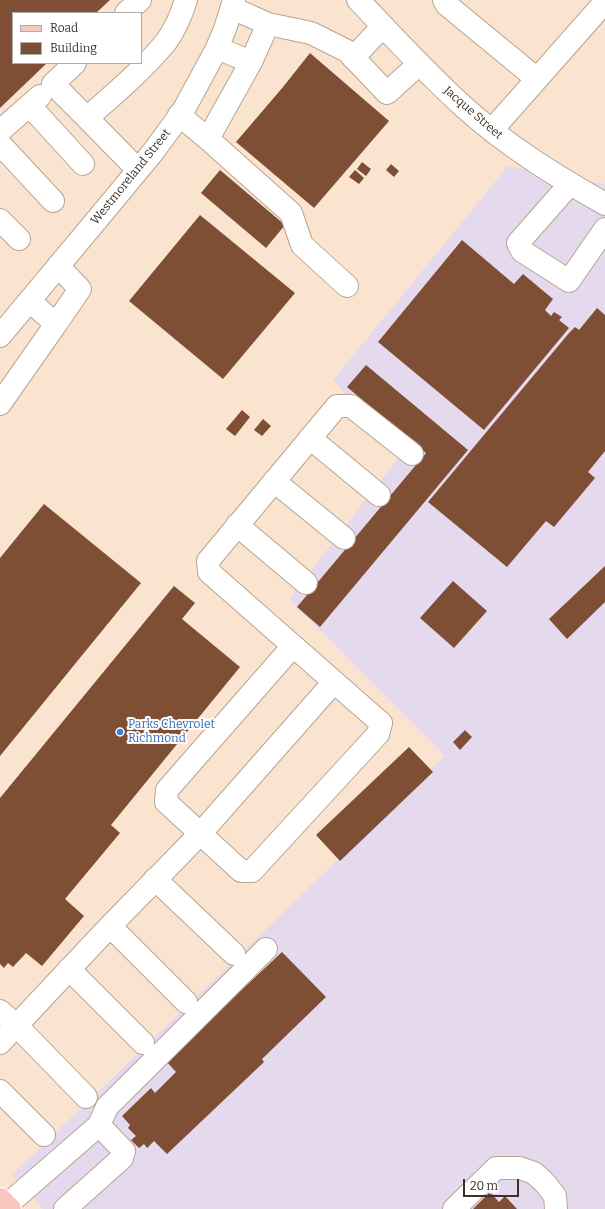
<!DOCTYPE html>
<html>
<head>
<meta charset="utf-8">
<style>
	body { margin:0 }
	#map { position:relative; width:605px; height:1209px; overflow:hidden; background:#fae4cf; font-family:Bitter,serif }
	canvas { display:block }
	.legend { position:absolute; left:12px; top:12px; width:130px; height:52px; box-sizing:border-box; background:#fff; border:1px solid #b0ada9; margin:0; padding:5px 7px; list-style:none; font-size:12px; color:#3a3129 }
	.legend li { display:flex; align-items:center; gap:8px; height:20px }
	.legend b { width:20px; border:1px solid #b0ada9 }
	.scale { position:absolute; left:463px; top:1179px; width:56px; height:18px; box-sizing:border-box; border:2px solid #3a3129; border-top:0; padding-left:5px; font-size:12px; line-height:14px; white-space:nowrap; color:#3a3129; -webkit-text-stroke:3px #fff; paint-order:stroke }
</style>
</head>
<body>
<div id="map">
<canvas width="605" height="1209"></canvas>
<ul class="legend">
<li><b style="height:5px;background:#f8c8c0"></b>Road</li>
<li><b style="height:11px;background:#7e4e35"></b>Building</li>
</ul>
<div class="scale">20 m</div>
</div>
<script>
const ctx = document.querySelector('canvas').getContext('2d');
ctx.lineJoin = 'round';
function fillPath(path, color) {
  ctx.fillStyle = color;
  ctx.fill(path, 'evenodd');
}
function strokePath(path, color, width, dash) {
  ctx.strokeStyle = color;
  ctx.lineWidth = width;
  ctx.lineCap = dash ? 'butt' : 'round';
  ctx.setLineDash(dash || []);
  ctx.stroke(path);
}
function write(font, color, halo, rows, align = 'center') {
  ctx.font = font + ' Bitter,serif';
  ctx.lineWidth = 4;
  ctx.setLineDash([]);
  ctx.textBaseline = 'middle';
  ctx.strokeStyle = halo;
  ctx.fillStyle = color;
  for (const [text, x, y, turn = 0] of rows) {
    ctx.save();
    ctx.translate(x, y);
    ctx.rotate((+turn || 0) * Math.PI / 180);
    ctx.textAlign = isNaN(turn) ? turn : align;
    if (halo) ctx.strokeText(text, 0, 0);
    ctx.fillText(text, 0, 0);
    ctx.restore();
  }
}
fillPath(new Path2D(`
	M 508,166 L 605,184 L 605,1209 L 43,1209 L 12,1175 L 445,756 L 289,599 L 401,454 L 333,380 Z`), '#e5d9ed');
fillPath(new Path2D(`
	M 0,0 L 110,0 L 96,13 L 13,13 L 13,63 L 47,63 L 0,108 Z
	M 310,53 L 389,121 L 314,208 L 236,142 L 283,87 Z
	M 362,162 L 371,169 L 366,176 L 357,169 Z
	M 391,164 L 399,171 L 394,177 L 386,170 Z
	M 220,170 L 285,225 L 266,248 L 201,193 Z
	M 355,170 L 364,178 L 359,184 L 349,177 Z
	M 200,215 L 295,293 L 223,379 L 129,301 Z
	M 462,240 L 514,284 L 523,274 L 553,299 L 545,310 L 551,316 L 554,312 L 562,317 L 559,320 L 569,328 L 484,430 L 378,342 Z
	M 597,308 L 605,315 L 605,451 L 588,472 L 595,478 L 554,527 L 546,521 L 507,567 L 428,502 L 569,333 L 575,327 L 579,330 Z
	M 366,365 L 468,450 L 320,627 L 297,607 L 426,453 L 347,387 Z
	M 242,410 L 250,417 L 235,436 L 226,429 Z
	M 263,419 L 271,426 L 262,436 L 254,430 Z
	M 44,504 L 141,583 L 0,756 L 0,558 Z
	M 605,566 L 605,602 L 567,639 L 549,619 Z
	M 453,581 L 487,611 L 454,648 L 420,618 Z
	M 174,586 L 195,603 L 182,619 L 240,667 L 111,825 L 120,833 L 65,899 L 84,916 L 42,966 L 26,953 L 13,967 L 8,963 L 4,968 L 0,964 L 0,798 Z
	M 465,730 L 472,737 L 460,750 L 453,742 Z
	M 409,747 L 433,772 L 340,861 L 316,835 Z
	M 282,952 L 326,997 L 262,1059 L 264,1062 L 167,1154 L 154,1141 L 147,1148 L 144,1144 L 139,1148 L 131,1140 L 136,1136 L 128,1128 L 130,1125 L 122,1116 L 151,1088 L 155,1093 L 176,1072 L 166,1061 Z
	M 490,1192 L 499,1202 L 505,1196 L 517,1209 L 473,1209 Z`), '#7e4e35');
const minor = new Path2D(`
	M 358,0 C 393,36 427,74 465,108 C 507,146 556,176 605,204
	M 444,0 L 447,5 L 537,79
	M 126,13 L 140,0
	M 268,24 L 311,33 L 347,51 L 387,93 L 419,64
	M 217,48 L 251,62 L 268,24 L 232,8
	M 353,58 L 383,26
	M 75,63 L 53,84 L 87,118 L 138,170
	M 30,106 L 83,164
	M 179,115 L 208,139 L 291,213 L 302,245 L 347,286
	M 87,118 C 114,94 143,70 166,42 C 174,31 182,13 186,0
	M 492,130 L 605,2
	M 0,131 L 40,96
	M 208,139 L 251,62
	M 0,144 L 53,201
	M 570,184 L 518,243 L 522,251 L 569,281 L 605,229
	M 0,220 L 19,239
	M 56,324 L 80,289 L 58,266
	M 0,336 L 110,204 L 153,152 L 183,111 L 216,50 L 225,29 L 234,0
	M 0,404 L 56,324 L 42,312 L 30,301
	M 310,438 L 379,495
	M 274,481 L 344,538
	M 237,525 L 306,583
	M 293,646 L 167,790 L 166,802 L 241,871 L 252,871 L 378,734 L 381,723 L 209,572 L 208,561 L 337,406 L 351,406 L 412,454
	M 155,879 L 234,954
	M 110,926 L 186,1002
	M 69,969 L 143,1043
	M 0,1011 L 16,1025 L 86,1097
	M 0,1043 L 110,926 L 200,834 L 334,682
	M 0,1091 L 44,1135
	M 99,1125 L 107,1107 L 266,949
	M 7,1205 L 99,1125 L 124,1151 L 122,1158 L 65,1209
	M 454,1209 L 496,1168 L 520,1168 L 534,1173 L 545,1183 L 555,1196 L 556,1209`);
const major = new Path2D(`
	M 0,1199 L 10,1209`);
strokePath(minor, '#b8a490', 24);
strokePath(major, '#fff', 24);
strokePath(minor, '#fff', 22);
strokePath(major, '#f8c8c0', 22);
for (const [x, y, r, color] of [
	[120,732,4,"#3f7fe0"]
]) {
  const dot = new Path2D();
  dot.arc(x, y, r, 0, 2 * Math.PI);
  ctx.fillStyle = color;
  ctx.fill(dot);
  strokePath(dot, '#fff', 1.5);
}
write('12px', '#3a3129', '#fff', [
	["Jacque Street",473,113,41],
	["Westmoreland Street",131,177,-51]
]);
write('12px', '#366cbe', '#fff', [
	["Parks Chevrolet",128,725],
	["Richmond",128,739]
], 'left');
</script>
</body>
</html>
